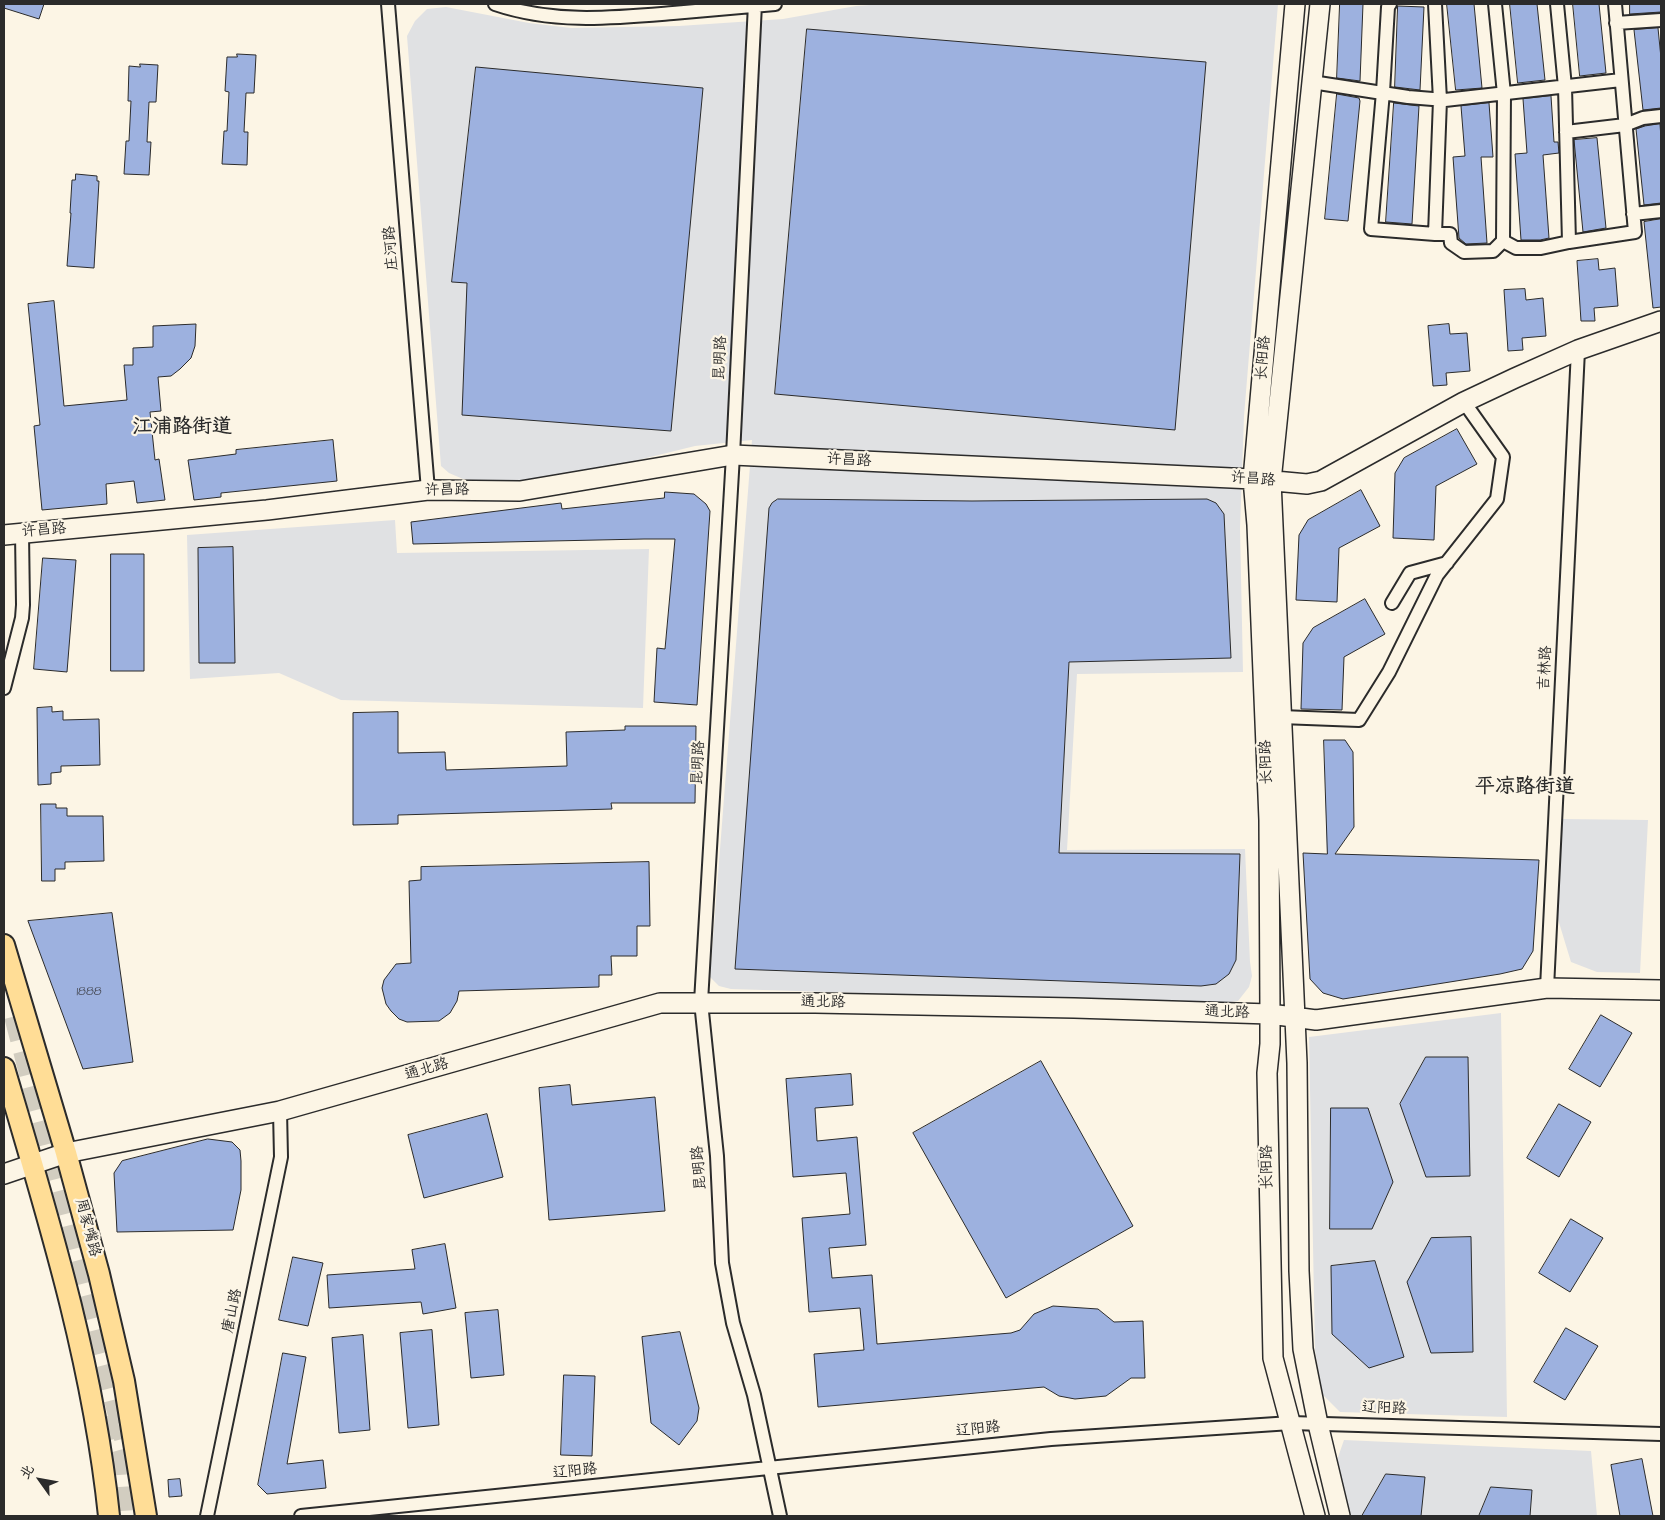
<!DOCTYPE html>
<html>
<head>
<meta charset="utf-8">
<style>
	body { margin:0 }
	#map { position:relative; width:1665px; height:1520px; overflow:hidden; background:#fcf5e5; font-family:"Architects Daughter","LXGW WenKai TC",sans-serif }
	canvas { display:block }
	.frame { position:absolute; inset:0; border:5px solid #2b2b2b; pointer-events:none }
	.north { position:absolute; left:15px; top:1455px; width:50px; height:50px; -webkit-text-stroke:4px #fcf5e5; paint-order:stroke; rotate:302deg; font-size:14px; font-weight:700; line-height:20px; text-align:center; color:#2b2b2b }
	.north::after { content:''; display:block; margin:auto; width:18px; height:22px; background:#2b2b2b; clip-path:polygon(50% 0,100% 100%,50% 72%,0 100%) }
</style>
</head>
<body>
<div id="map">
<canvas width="1665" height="1520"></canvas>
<div class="frame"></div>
<div class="north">北</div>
</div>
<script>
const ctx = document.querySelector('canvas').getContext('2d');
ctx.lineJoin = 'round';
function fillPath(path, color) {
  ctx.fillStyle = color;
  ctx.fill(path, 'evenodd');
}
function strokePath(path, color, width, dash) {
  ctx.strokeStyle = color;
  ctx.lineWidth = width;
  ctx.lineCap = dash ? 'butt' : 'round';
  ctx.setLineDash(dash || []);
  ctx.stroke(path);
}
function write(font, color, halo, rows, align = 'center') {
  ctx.font = font + ' "Architects Daughter","LXGW WenKai TC",sans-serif';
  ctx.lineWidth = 4.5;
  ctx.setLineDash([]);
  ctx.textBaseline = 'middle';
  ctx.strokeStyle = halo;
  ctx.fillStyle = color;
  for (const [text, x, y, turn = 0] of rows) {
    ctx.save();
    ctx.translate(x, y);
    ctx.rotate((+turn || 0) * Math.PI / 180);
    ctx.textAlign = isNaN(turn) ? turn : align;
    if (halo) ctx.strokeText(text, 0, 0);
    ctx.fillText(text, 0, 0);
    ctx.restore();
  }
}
fillPath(new Path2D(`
	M 884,4 L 1278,4 L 1244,416 L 1240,528 L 1243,672 L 1077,674 L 1067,850 L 1245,849 L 1250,962 L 1252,976 L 1249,987 L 1238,1001 L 1217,1004 L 731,989 L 719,986 L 710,977 L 752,440 L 695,446 L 557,480 L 503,485 L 463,479 L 449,473 L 441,466 L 407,36 L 415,21 L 427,9 L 446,7 L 529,23 L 571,28 L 679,26 L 783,19 L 856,6 Z
	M 395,520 L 397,553 L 649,549 L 643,708 L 341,700 L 279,673 L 190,679 L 187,535 Z
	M 1562,819 L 1648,820 L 1640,973 L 1597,972 L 1571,962 L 1557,916 Z
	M 1501,1013 L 1507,1417 L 1340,1412 L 1322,1394 L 1315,1350 L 1309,1037 Z
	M 1344,1440 L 1591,1451 L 1597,1516 L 1351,1516 L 1337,1460 Z`), '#e0e1e3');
const building = new Path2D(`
	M 4,4 L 44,4 L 39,19 L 4,8 Z
	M 1340,4 L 1363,4 L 1360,81 L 1337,78 Z
	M 1447,4 L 1474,4 L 1482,88 L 1456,90 Z
	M 1510,4 L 1537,4 L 1545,80 L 1518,83 Z
	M 1573,4 L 1599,4 L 1606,73 L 1580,76 Z
	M 1630,4 L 1661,4 L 1661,12 L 1630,14 Z
	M 1398,6 L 1424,7 L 1420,90 L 1395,87 Z
	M 1658,28 L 1661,58 L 1661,108 L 1643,110 L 1634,30 Z
	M 807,29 L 1206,62 L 1175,430 L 775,394 Z
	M 237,54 L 256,55 L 254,93 L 246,93 L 244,132 L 248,132 L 247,165 L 222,164 L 224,131 L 227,131 L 229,92 L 225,91 L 227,57 L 237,57 Z
	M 140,64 L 158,65 L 156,102 L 149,102 L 147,142 L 151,142 L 149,175 L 124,174 L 126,141 L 129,141 L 131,101 L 128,101 L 129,66 L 140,67 Z
	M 476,67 L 703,88 L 671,431 L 462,415 L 467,283 L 452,282 Z
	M 1337,94 L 1359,98 L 1360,101 L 1348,221 L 1325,219 Z
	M 1551,96 L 1554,142 L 1558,142 L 1559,153 L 1543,155 L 1549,238 L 1540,240 L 1521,240 L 1515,154 L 1527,153 L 1523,99 Z
	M 1394,103 L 1419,106 L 1412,224 L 1386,222 Z
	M 1489,103 L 1493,157 L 1481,157 L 1487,243 L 1466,244 L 1459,238 L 1453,157 L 1465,156 L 1461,106 Z
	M 1660,124 L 1661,138 L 1661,203 L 1644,205 L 1636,129 L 1645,126 Z
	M 1597,138 L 1606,228 L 1583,232 L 1574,140 Z
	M 76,174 L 97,176 L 97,181 L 99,181 L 94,268 L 67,266 L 71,213 L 70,213 L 72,180 L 75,180 Z
	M 1661,219 L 1661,307 L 1653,308 L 1644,222 Z
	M 1598,259 L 1599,270 L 1615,268 L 1618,306 L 1594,308 L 1595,321 L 1581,321 L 1577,261 Z
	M 1525,289 L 1526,300 L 1543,298 L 1546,336 L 1522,338 L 1523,350 L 1508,351 L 1504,290 Z
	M 54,301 L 64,406 L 127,400 L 124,365 L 133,365 L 133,348 L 153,347 L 153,326 L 196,324 L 195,346 L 191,358 L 180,369 L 171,376 L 158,377 L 161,411 L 150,412 L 155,460 L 159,459 L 165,500 L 137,503 L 134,481 L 106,484 L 107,504 L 42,510 L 34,426 L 40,425 L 28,304 Z
	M 1449,324 L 1450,334 L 1467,333 L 1470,371 L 1446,373 L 1447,385 L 1433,386 L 1428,326 Z
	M 1457,429 L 1477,464 L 1436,486 L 1434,540 L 1393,538 L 1395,473 L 1404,458 Z
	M 333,440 L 337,481 L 221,493 L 221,497 L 194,500 L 188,460 L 236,454 L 236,450 Z
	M 1361,490 L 1380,526 L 1339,548 L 1337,602 L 1296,600 L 1299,535 L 1308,520 Z
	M 665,492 L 694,494 L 706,504 L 710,511 L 697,705 L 654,702 L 657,648 L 665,649 L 675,539 L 644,539 L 413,544 L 411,522 L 561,503 L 562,509 L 664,498 Z
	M 778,499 L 972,501 L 1207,499 L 1216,503 L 1224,514 L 1231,658 L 1069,662 L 1059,853 L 1240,854 L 1236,960 L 1229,974 L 1216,984 L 1201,986 L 735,969 L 769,508 L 772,503 Z
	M 233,547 L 235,663 L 199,663 L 198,548 Z
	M 111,554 L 144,554 L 144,671 L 111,671 Z
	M 43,558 L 76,560 L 67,672 L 34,669 Z
	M 1365,599 L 1385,634 L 1344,657 L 1342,710 L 1301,709 L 1303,643 L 1313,628 Z
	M 52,707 L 52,712 L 63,711 L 63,720 L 99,719 L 100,765 L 61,766 L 61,772 L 51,773 L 51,784 L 38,785 L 37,708 Z
	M 398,712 L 398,753 L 445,752 L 446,770 L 567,766 L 566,732 L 625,730 L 625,726 L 696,726 L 695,803 L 611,803 L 612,809 L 398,815 L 398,824 L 353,825 L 353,713 Z
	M 1324,740 L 1345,740 L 1353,752 L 1354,827 L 1335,854 L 1539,860 L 1533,951 L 1522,969 L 1500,974 L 1343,999 L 1323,993 L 1310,979 L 1303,853 L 1327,854 Z
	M 41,804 L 56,804 L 56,808 L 67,808 L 67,816 L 103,816 L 104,861 L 65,862 L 65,869 L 55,869 L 55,881 L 42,881 Z
	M 649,862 L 650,926 L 637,926 L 637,956 L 611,956 L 612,975 L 599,975 L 599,987 L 459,991 L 457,1001 L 450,1013 L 439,1021 L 407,1022 L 399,1019 L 391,1011 L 386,1004 L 382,988 L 384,980 L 396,964 L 411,963 L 409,881 L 421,880 L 421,867 Z
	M 112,913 L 133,1062 L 83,1069 L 28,921 Z
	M 1601,1015 L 1632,1033 L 1600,1087 L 1569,1069 Z
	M 1426,1057 L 1468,1057 L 1470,1176 L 1426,1177 L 1400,1104 Z
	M 1041,1061 L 1133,1226 L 1006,1298 L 913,1133 Z
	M 851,1074 L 853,1105 L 815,1108 L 817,1141 L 857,1137 L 866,1245 L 829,1248 L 832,1278 L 872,1275 L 877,1344 L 1011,1333 L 1020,1330 L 1034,1314 L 1053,1306 L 1098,1309 L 1114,1322 L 1143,1321 L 1145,1378 L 1131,1378 L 1106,1396 L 1075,1399 L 1059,1396 L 1044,1387 L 818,1407 L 814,1354 L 864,1350 L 860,1308 L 809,1312 L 802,1218 L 850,1214 L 846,1173 L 793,1177 L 786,1079 Z
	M 570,1085 L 572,1105 L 655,1097 L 665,1211 L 549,1220 L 539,1088 Z
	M 1559,1104 L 1591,1122 L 1559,1177 L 1527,1158 Z
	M 1331,1108 L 1368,1108 L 1393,1182 L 1372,1229 L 1330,1229 Z
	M 487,1114 L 503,1177 L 424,1198 L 408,1135 Z
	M 208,1139 L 232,1142 L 240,1150 L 241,1161 L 241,1190 L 233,1230 L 117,1232 L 114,1173 L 122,1161 Z
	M 1571,1219 L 1603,1238 L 1570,1292 L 1539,1273 Z
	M 1471,1237 L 1473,1352 L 1431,1353 L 1407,1282 L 1431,1238 Z
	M 445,1244 L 456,1308 L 423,1314 L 421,1302 L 329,1308 L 327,1275 L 415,1269 L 412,1250 Z
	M 293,1257 L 323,1263 L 308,1326 L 279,1320 Z
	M 1375,1261 L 1404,1357 L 1369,1368 L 1332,1334 L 1331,1266 Z
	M 498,1310 L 504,1375 L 471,1378 L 465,1313 Z
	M 1566,1328 L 1598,1346 L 1565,1400 L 1534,1382 Z
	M 432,1330 L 439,1425 L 408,1428 L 400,1333 Z
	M 680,1332 L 699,1408 L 697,1421 L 679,1445 L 651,1423 L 642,1337 Z
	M 363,1335 L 370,1430 L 339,1433 L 332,1338 Z
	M 283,1353 L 306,1357 L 287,1464 L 323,1460 L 326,1488 L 267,1494 L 258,1485 Z
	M 564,1375 L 595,1376 L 592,1456 L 561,1455 Z
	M 1642,1459 L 1653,1516 L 1620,1516 L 1611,1465 Z
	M 1386,1474 L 1425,1477 L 1421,1516 L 1362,1516 Z
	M 180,1479 L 182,1496 L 169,1497 L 168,1480 Z
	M 1491,1487 L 1532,1490 L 1530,1516 L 1479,1516 Z`);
fillPath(building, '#9db1df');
strokePath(building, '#2b2b2b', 1);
strokePath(new Path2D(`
	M 16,1016 L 126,1438
	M 104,1417 L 118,1466 L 121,1516`), '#d2cdc0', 24, [24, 12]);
const street = new Path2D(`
	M 388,4 L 428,490
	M 495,4 C 554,24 612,18 673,13 C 707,10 741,7 775,4
	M 755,4 L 733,455 L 701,1002 L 717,1156 L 722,1263 L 733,1323 L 754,1395 L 780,1516
	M 1390,4 L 1388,7 L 1383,92 L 1371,229 L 1435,234 L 1440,100 L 1435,4
	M 1557,4 L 1565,87 L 1569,242
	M 1616,23 L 1661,20
	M 1312,82 L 1408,97 L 1445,100 L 1621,80
	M 1566,132 L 1625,125 L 1643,118 L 1661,116
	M 1633,214 L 1661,211
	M 1435,234 L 1450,234 L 1451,243 L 1464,252 L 1493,251 L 1503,241 L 1504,94 L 1495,4
	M 1503,241 L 1516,248 L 1541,248 L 1569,242 L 1635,232 L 1615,4
	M 1392,603 L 1410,573 L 1447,563
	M 4,688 L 22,618 L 23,605 L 22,533
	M 1281,717 L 1359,720 L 1389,672 L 1437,575 L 1497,499 L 1503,457 L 1464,402
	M 1547,988 L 1578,350
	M 207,1516 L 281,1157 L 280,1111
	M 301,1516 L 1051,1439 L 1291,1423 L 1661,1434`);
const secondary = new Path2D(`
	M 1295,4 L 1253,479 L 1257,525 L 1269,820 L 1270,1014 L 1270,1044 L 1267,1073 L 1273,1358 L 1315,1516
	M 1320,4 L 1271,481 L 1297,1063 L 1299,1271 L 1303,1349 L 1318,1424 L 1340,1516
	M 4,535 L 267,510 L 428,490 L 520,491 L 733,455 L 1253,479 L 1307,484 L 1321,481 L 1464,402 L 1515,378 L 1578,350 L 1661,321
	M 4,1174 L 66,1153 L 280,1111 L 660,1003 L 815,1003 L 1074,1008 L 1270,1014 L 1316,1020 L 1547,988 L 1661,990`);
const primary = new Path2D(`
	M 4,945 L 66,1153 L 99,1274 L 124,1381 L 146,1516
	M 4,1068 C 48,1217 93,1362 109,1516`);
strokePath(street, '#2b2b2b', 16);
strokePath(secondary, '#2b2b2b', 22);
strokePath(primary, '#2b2b2b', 24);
strokePath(street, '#fcf5e5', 12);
strokePath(secondary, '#fcf5e5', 19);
strokePath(primary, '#ffdd96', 20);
write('12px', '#484c58', null, [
	["1888",89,992]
]);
write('15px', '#2b2b2b', '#fcf5e5', [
	["庄河路",392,248,-95],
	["昆明路",721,358,-87],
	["长阳路",1264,358,-85],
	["许昌路",849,461,3],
	["许昌路",1253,480,4],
	["许昌路",447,491,-1],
	["许昌路",44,531,-5],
	["吉林路",1546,668,-87],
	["长阳路",1267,762,-92],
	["昆明路",699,763,-87],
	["通北路",823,1003,1],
	["通北路",1227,1013,2],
	["通北路",427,1070,-16],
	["长阳路",1268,1167,-91],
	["昆明路",700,1168,-94],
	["周家嘴路",87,1228,75],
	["唐山路",233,1311,-78],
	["辽阳路",1384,1409,2],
	["辽阳路",978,1430,-6],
	["辽阳路",575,1472,-6]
]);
write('bold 20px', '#2b2b2b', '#fcf5e5', [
	["江浦路街道",182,428],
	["平凉路街道",1525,788]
]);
</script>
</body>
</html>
